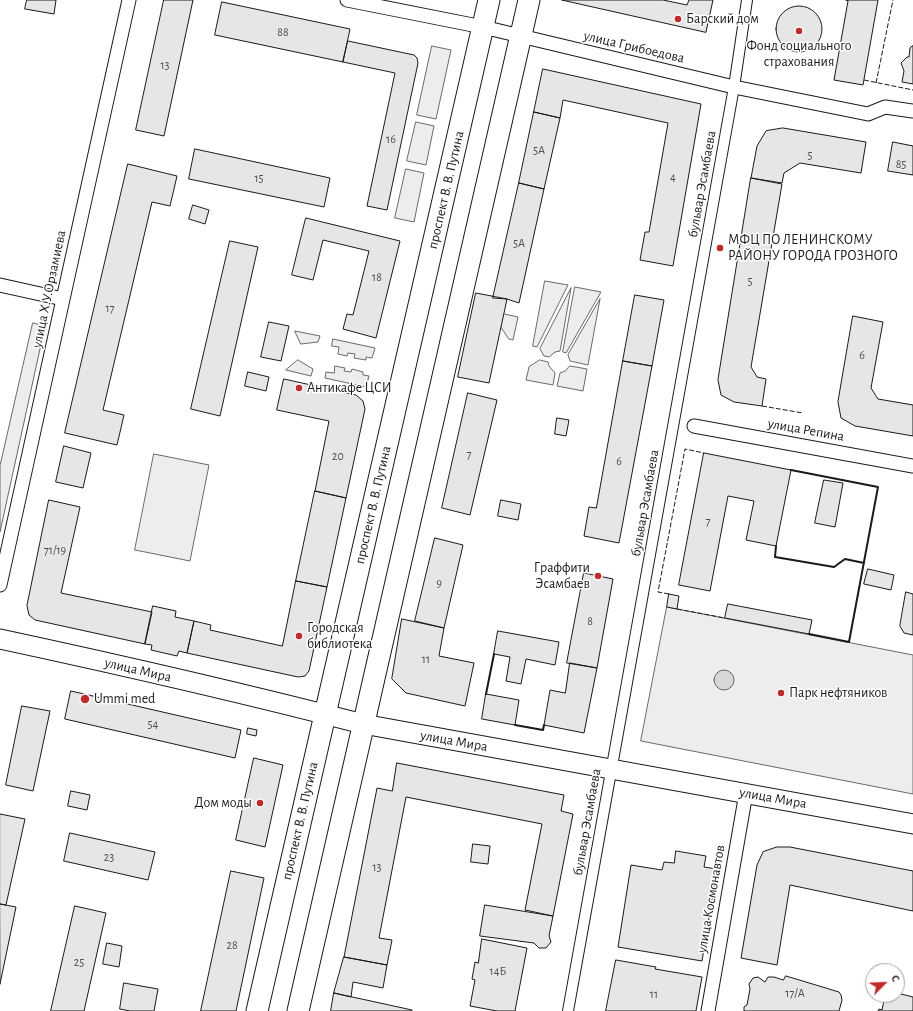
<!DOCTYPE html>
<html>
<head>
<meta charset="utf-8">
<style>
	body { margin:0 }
	#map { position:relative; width:913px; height:1011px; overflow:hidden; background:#fff; font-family:"Alegreya Sans",sans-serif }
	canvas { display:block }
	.north { position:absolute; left:865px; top:963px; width:40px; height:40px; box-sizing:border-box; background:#fff; border:1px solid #a3a3a3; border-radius:50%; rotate:66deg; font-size:11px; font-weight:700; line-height:16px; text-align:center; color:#1a1a1a }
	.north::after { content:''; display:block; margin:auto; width:14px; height:18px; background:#c62828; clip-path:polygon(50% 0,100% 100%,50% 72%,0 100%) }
</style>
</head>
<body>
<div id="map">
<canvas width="913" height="1011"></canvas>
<div class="north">С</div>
</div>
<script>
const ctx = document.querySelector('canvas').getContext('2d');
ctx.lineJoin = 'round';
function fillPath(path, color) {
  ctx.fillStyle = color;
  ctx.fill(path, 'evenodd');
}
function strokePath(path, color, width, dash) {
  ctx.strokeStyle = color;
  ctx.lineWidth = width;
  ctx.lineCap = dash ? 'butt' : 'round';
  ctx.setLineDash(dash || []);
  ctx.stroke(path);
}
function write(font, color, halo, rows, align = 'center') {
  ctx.font = font + ' "Alegreya Sans",sans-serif';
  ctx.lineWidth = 3;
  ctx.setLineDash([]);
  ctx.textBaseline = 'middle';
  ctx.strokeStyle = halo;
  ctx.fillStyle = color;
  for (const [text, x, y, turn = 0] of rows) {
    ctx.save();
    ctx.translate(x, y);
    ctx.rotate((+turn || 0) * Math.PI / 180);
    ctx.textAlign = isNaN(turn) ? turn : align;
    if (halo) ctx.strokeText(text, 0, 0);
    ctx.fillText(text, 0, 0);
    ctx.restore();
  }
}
const built = new Path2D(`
	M 432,46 L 451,50 L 436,119 L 417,115 Z
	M 416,122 L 434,126 L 426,165 L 407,161 Z
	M 406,169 L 424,173 L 414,222 L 395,218 Z
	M 545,281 L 568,285 L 537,347 L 533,346 Z
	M 575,287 L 601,292 L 566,353 L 563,352 Z
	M 571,288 L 560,351 L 555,352 L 549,357 L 544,356 L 540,349 Z
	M 600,299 L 588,365 L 570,361 L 568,355 Z
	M 491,311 L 518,317 L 513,340 L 509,339 Z
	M 33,323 L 45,326 L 0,532 L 0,466 Z
	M 295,331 L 320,336 L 318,342 L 301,344 Z
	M 333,339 L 375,348 L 372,358 L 366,357 L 366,360 L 354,358 L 355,354 L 348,353 L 347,356 L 338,354 L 339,347 L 332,346 Z
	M 298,360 L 313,369 L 311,376 L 286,370 Z
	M 540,360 L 548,362 L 549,366 L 555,373 L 553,385 L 526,380 L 529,367 Z
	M 335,366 L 345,368 L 344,371 L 351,372 L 352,369 L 363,372 L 363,375 L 369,376 L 366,387 L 325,378 L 326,372 L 334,373 Z
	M 570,366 L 587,369 L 583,391 L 557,386 L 560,373 L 565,371 Z
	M 154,454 L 209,465 L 190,561 L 135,550 Z
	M 667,607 L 913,655 L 913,794 L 641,741 Z`);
fillPath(built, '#ededed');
strokePath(built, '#6a6a6a', 1);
const water = new Path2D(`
	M714 680a10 10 0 1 1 20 0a10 10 0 1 1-20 0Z`);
fillPath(water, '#d7d7d7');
strokePath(water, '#6a6a6a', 1);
const building = new Path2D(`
	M 27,0 L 56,0 L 54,14 L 25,9 Z
	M 164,0 L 193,0 L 164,136 L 136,130 Z
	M 562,0 L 663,0 L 687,5 L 689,0 L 713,0 L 706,32 Z
	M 846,0 L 878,0 L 863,85 L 834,80 L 848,1 Z
	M 222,2 L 350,29 L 343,62 L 215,35 Z
	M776 29a23 23 0 1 1 46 0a23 23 0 1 1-46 0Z
	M 348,41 L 414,55 L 417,58 L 418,63 L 387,210 L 367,206 L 395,73 L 343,62 Z
	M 913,46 L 913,84 L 902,82 L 904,71 L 901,63 L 907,57 L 909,57 L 910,48 Z
	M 543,69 L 701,104 L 673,266 L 640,260 L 645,232 L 649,232 L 668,123 L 563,100 L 560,118 L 534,112 Z
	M 534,112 L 560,118 L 544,189 L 519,183 Z
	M 783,128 L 866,142 L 861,173 L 800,163 L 784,173 L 782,183 L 751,178 L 757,146 L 766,131 Z
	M 893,142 L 913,146 L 913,175 L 888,171 Z
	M 195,149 L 330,178 L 324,207 L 189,179 Z
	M 128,164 L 177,176 L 170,206 L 152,202 L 103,410 L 124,415 L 117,445 L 65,433 Z
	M 751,178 L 782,184 L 751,367 L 757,377 L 766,379 L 762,406 L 734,402 L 721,395 L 718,380 Z
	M 519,183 L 544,189 L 519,303 L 507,299 L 493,298 Z
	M 193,205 L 209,210 L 205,224 L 189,219 Z
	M 306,218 L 400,241 L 376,338 L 343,329 L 347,314 L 353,315 L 369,251 L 323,240 L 313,280 L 292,275 Z
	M 230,241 L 258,247 L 220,416 L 191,409 Z
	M 476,293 L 507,299 L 489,383 L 458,377 Z
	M 635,295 L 664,300 L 652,366 L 623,361 Z
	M 853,316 L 883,322 L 871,388 L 878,399 L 913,405 L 913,436 L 855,426 L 841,418 L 838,402 Z
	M 269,322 L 289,326 L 281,361 L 261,357 Z
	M 623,361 L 652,366 L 619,543 L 584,536 L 589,507 L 596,508 Z
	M 248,372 L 269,377 L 266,391 L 245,386 Z
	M 284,379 L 356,395 L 363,401 L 365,409 L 346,498 L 315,491 L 329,421 L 277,410 Z
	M 468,393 L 497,400 L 470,515 L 442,508 Z
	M 557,418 L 569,420 L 566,436 L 555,434 Z
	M 64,446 L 91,453 L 83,488 L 56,482 Z
	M 704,453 L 791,470 L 776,546 L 746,540 L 754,501 L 728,496 L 710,591 L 679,585 Z
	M 824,480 L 843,483 L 835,527 L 815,523 Z
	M 315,491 L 346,498 L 327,587 L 296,581 Z
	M 49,500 L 80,507 L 61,593 L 152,612 L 145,644 L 35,620 L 29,615 L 27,606 Z
	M 501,500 L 521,504 L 518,520 L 498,516 Z
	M 435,538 L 463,545 L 444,628 L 415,621 Z
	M 868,569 L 894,575 L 891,590 L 864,584 Z
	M 584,573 L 613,579 L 597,668 L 567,663 Z
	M 296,581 L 327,587 L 309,671 L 305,676 L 298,677 L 187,653 L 194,621 L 211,625 L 210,630 L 282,646 Z
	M 906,592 L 913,594 L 913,635 L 904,633 L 900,626 Z
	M 669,594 L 679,596 L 677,609 L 667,607 Z
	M 728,604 L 812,620 L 809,634 L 725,618 Z
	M 153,606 L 176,611 L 175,617 L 194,621 L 187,653 L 179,651 L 177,656 L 151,650 L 152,645 L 145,644 Z
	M 402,619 L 444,628 L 439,656 L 474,663 L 465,706 L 406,693 L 392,679 Z
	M 498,631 L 559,642 L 555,665 L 526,659 L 521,684 L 506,681 L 510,657 L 494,654 Z
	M 570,663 L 597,668 L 584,733 L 544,725 L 550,690 L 565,693 Z
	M 71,691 L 241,730 L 235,758 L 65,719 Z
	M 486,694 L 519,700 L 515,725 L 482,719 Z
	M 22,706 L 50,711 L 33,791 L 6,785 Z
	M 248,728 L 257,730 L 256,736 L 247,734 Z
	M 254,758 L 283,765 L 265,847 L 236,840 Z
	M 397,763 L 564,795 L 561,811 L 573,814 L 553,916 L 525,910 L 542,824 L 406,797 L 379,938 L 392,940 L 387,965 L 344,957 L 377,788 L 392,791 Z
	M 71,791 L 90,795 L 87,810 L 68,806 Z
	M 0,814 L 25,819 L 6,905 L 0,904 Z
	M 70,833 L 155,852 L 148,880 L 64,861 Z
	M 473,844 L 490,846 L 488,864 L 471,862 Z
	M 777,847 L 790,847 L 913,871 L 913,911 L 790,885 L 777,965 L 741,958 L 757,865 L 763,852 Z
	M 676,851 L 706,856 L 704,867 L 717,869 L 702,961 L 618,947 L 631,865 L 662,870 L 664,862 L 674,863 Z
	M 231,871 L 264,878 L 236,1011 L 201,1011 Z
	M 0,904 L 16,907 L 0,984 Z
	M 485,905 L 553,916 L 549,936 L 551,942 L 546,948 L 539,948 L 534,943 L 480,936 Z
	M 75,906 L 106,913 L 84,1011 L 51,1011 Z
	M 482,939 L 527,948 L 515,1011 L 497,1011 L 470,1006 L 475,980 L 472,979 L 475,962 L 478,963 Z
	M 107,943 L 122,946 L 119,967 L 103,964 Z
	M 344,957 L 387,965 L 383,988 L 353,982 L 351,997 L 334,993 Z
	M 616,960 L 656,967 L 655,969 L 702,977 L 696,1011 L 606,1011 Z
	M 786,976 L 839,992 L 841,995 L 842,1000 L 839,1011 L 744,1011 L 744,1007 L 747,1005 L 750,989 L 749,984 L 753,978 L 758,977 L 765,982 L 768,977 L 774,977 L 783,980 Z
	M 124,983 L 158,989 L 154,1011 L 130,1011 L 120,1009 Z
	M 334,993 L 412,1010 L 412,1011 L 331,1011 Z
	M 897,993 L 913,997 L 913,1011 L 878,1011 L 879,1009 L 882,1010 L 885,995 L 897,995 Z`);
fillPath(building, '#e6e6e6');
strokePath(building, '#1a1a1a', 1);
const pedestrian = new Path2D(`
	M 568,1011 L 734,87 L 747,0`);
const minor = new Path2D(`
	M 347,0 L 483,27 L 734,87 L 868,114 L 885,107 L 913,111
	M 0,285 L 63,299
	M 694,426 L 913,466
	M 0,585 L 129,0
	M 708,1011 L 746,793`);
const secondary = new Path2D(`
	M 0,639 C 121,665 243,693 363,724 L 913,824`);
const primary = new Path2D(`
	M 257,1011 L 489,0
	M 298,1011 L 529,0`);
strokePath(pedestrian, '#1a1a1a', 12);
strokePath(minor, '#1a1a1a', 15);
strokePath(secondary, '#1a1a1a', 21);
strokePath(primary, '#1a1a1a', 23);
strokePath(pedestrian, '#fff', 10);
strokePath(minor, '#fff', 13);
strokePath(secondary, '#fff', 19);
strokePath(primary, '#fff', 21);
strokePath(new Path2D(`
	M 864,80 L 913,90
	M 876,83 L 893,0
	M 762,406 L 803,413
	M 669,594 L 658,592 L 685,449 L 704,453
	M 677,609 L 725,618`), '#1a1a1a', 1, [5, 2]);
strokePath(new Path2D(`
	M 791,470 L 878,487 L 849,642 L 809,634
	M 776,546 L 775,557 L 834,567 L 845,559 L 864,563
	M 486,694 L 494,654
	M 515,725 L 543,730 L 544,725`), '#1a1a1a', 2);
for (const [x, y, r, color] of [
	[678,19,4,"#c62828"],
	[799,31,4,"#c62828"],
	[720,248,4,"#c62828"],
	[299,388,4,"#c62828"],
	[598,576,4,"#c62828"],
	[299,636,4,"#c62828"],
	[781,693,4,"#c62828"],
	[85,699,5,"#c62828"],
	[260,803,4,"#c62828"]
]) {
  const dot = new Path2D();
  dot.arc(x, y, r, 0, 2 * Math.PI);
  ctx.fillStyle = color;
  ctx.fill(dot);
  strokePath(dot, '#fff', 1.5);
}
write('12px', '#4d4d4d', null, [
	["88",283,32],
	["13",165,65],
	["16",391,139],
	["5А",539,150],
	["5",810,155],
	["85",901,164],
	["4",673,177],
	["15",259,178],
	["5А",519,243],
	["18",377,277],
	["5",750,281],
	["17",110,308],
	["6",862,355],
	["7",469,454],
	["20",338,456],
	["6",619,461],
	["7",708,521],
	["71/19",55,550],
	["9",439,583],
	["8",590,621],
	["11",426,659],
	["54",153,724],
	["23",109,857],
	["13",377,867],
	["28",232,945],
	["25",79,962],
	["14Б",498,971],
	["17/А",795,993],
	["11",654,994]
]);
write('14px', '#1a1a1a', '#fff', [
	["Барский дом",686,19],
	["Фонд социального",799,46,"center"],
	["страхования",799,62,"center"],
	["МФЦ ПО ЛЕНИНСКОМУ",728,240],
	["РАЙОНУ ГОРОДА ГРОЗНОГО",728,256],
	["Антикафе ЦСИ",307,388],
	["Граффити",590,568,"right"],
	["Эсамбаев",590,584,"right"],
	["Городская",307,628],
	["библиотека",307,644],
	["Парк нефтяников",789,693],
	["Ummi med",94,699],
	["Дом моды",252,803,"right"]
], 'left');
write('14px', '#1a1a1a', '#fff', [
	["улица Грибоедова",634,47,13],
	["бульвар Эсамбаева",702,184,-80],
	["проспект В. В. Путина",446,190,-77],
	["улица Х.У.Орзамиева",49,289,-78],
	["улица Репина",806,430,10],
	["бульвар Эсамбаева",645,503,-80],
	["проспект В. В. Путина",373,505,-77],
	["улица Мира",138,670,13],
	["улица Мира",454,741,10],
	["улица Мира",773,798,10],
	["проспект В. В. Путина",300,821,-77],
	["бульвар Эсамбаева",587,822,-80],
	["улица Космонавтов",711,899,-80]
]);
</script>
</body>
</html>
